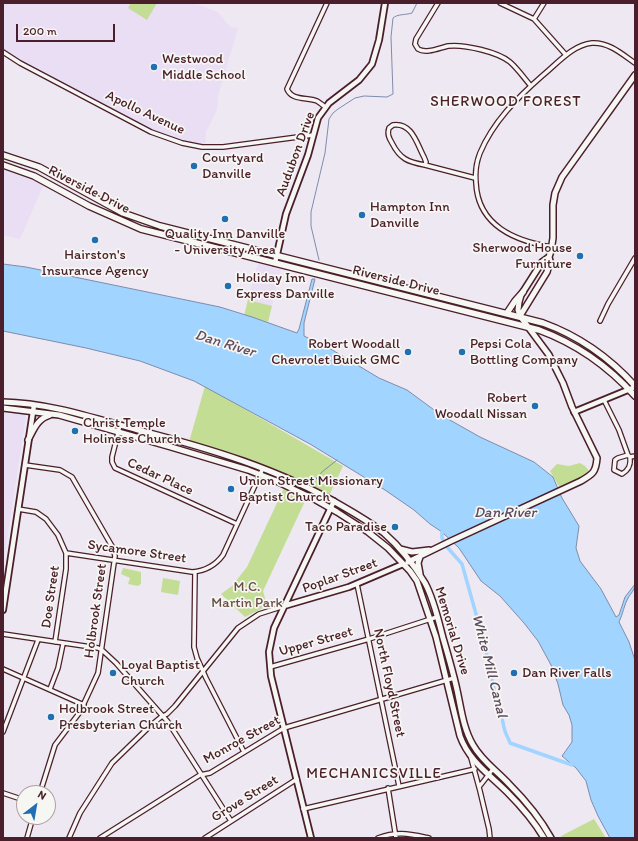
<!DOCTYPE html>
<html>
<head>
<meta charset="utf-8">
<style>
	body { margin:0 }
	#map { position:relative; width:638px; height:841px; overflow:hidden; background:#eee8f3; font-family:Itim,sans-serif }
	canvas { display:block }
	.frame { position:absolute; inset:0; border:4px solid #4a1f2b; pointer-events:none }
	.north { position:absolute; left:16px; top:785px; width:40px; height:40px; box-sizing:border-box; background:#f6f6f2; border:1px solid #b1a0a2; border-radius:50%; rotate:31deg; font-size:11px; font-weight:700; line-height:16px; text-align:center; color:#4a1f2b }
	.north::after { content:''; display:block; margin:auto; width:14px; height:18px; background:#1f6fb2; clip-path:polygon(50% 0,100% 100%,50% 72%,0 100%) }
	.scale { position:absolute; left:16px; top:24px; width:99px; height:18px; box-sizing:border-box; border:2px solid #4a1f2b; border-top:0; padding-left:5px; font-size:12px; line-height:14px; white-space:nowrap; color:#4a1f2b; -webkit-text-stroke:3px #f6f6f2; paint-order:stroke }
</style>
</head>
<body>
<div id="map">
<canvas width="638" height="841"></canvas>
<div class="frame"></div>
<div class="north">N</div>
<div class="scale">200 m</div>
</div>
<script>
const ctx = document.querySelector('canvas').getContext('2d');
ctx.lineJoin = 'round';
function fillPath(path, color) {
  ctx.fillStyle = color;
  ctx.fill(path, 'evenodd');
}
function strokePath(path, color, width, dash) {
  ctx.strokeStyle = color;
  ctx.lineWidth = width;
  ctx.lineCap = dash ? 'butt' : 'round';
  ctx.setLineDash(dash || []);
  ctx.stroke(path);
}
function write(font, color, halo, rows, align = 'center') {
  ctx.font = font + ' Itim,sans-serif';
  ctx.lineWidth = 3.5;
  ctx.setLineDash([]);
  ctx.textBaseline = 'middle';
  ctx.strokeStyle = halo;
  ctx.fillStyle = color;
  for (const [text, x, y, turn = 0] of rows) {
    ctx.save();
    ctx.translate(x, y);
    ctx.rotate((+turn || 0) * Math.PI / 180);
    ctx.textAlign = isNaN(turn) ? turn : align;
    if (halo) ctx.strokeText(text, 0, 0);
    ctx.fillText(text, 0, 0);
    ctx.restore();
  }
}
fillPath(new Path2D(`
	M 3,3 L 194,3 L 218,12 L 230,27 L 238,28 L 218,96 L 217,110 L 206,132 L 205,147 L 182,143 L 151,132 L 3,52 Z
	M 3,169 L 44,184 L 20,239 L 3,235 Z
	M 258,263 L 281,269 L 272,306 L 251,301 L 253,296 L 249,295 Z
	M 3,413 L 26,415 L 3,566 Z`), '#e9def4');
fillPath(new Path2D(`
	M 131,3 L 157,3 L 147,20 L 128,8 Z
	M 249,295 L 253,296 L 252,301 L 272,306 L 268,322 L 244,316 Z
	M 205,386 L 343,466 L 329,496 L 287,475 L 263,466 L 189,442 Z
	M 580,463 L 585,466 L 590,472 L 560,488 L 550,471 L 557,464 L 569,466 Z
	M 284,488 L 306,499 L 263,591 L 267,606 L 245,617 L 221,594 L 232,586 L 247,567 Z
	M 123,568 L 141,572 L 141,584 L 138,586 L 128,584 L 130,578 L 121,574 Z
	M 163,578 L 180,581 L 178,595 L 161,592 Z
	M 594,819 L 606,838 L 562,838 L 561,836 Z`), '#c3dd94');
const water = new Path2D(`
	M 3,264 L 26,267 L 220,307 L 252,317 L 297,333 L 299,329 L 312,279 L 315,279 L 304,323 L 304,336 L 329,348 L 379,378 L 407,390 L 441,415 L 480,437 L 534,462 L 553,477 L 562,498 L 579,526 L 576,548 L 580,561 L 601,589 L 616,617 L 619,615 L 625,597 L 635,584 C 635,590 631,593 628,598 C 624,605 623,614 619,622 L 629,642 L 635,660 L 635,838 L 610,838 L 598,816 L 591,800 L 586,781 L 576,768 L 562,756 L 572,742 L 572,725 L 569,715 L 563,705 L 558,684 L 551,665 L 538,641 L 524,623 L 500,596 L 481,581 L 459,548 L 442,532 L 430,524 L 414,510 L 385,490 L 310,444 L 194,381 L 140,361 L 86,348 L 3,331 Z`);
fillPath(water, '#a1d4ff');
strokePath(water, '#7e8caa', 1);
strokePath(new Path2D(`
	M 319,260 L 311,226 L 311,212 L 325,153 L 329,119 L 333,113 L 338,109 L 355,98 L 364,96 L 387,97 L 393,94 L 391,37 L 393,18 C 397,14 406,15 412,13 L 417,3
	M 311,485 L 322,472 L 337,460`), '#7e8caa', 1);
strokePath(new Path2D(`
	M 442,532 L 442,538 L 447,547 L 462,564 L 485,646 L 495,694 C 500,699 502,723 505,731 C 506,735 509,739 510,743 L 572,765`), '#a1d4ff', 3.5);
const minor = new Path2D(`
	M 438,3 L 416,39 L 415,44 L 418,49 C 426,54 439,48 448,46 C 464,44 498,52 510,62 C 518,69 524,78 531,86
	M 500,3 L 534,19 L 566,55
	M 534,19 L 544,3
	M 3,52 L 20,63 L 151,132 L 182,143 L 202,147 L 223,147 L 313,135
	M 325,107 C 323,105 320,103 317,101 C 307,97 292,101 287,89 L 327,3
	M 393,125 C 412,122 417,144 424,157 L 426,162 L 425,165 C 408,162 400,159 392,143 C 389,138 387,134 389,128 Z
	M 425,165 L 475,178
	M 552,247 C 515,241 478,226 476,183 C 475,173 476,163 480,153 C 493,122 517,98 542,76 C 557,64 572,45 592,43 C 609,42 622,54 635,63
	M 600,321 L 608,304 L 635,258
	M 604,400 L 619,430 L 628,455
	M 120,425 L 112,457 L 112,462 L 115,468 L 237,524
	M 630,457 C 631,465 629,470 622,474 L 614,470 L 615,460 L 618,458 L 628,455 L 630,457 L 635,456
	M 25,465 L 60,470 L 72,477 L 113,548 L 115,556 L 98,673 L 80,712 L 55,745 L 40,793
	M 18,509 L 36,512 L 46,519 L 58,535 L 66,553 L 66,569 L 55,642
	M 66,553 L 192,572 C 205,571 215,566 223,555 L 263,468
	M 195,572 L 194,647 L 197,658 L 206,678 L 244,752
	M 357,584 L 399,786
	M 3,634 L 98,648 L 102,650 L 116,663 L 168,722 L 231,821
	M 270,667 L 369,639 L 437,617
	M 3,669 L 84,705
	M 50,689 L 58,668 L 63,644
	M 3,732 L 38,640
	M 471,758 L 480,791 L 489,829 L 490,838
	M 479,787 L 493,769
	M 388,788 L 396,838
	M 3,793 L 24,800
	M 303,809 L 475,769
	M 27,838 L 33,817
	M 69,838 L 80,813 L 112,763 L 149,727 L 161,717 L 167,714 L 175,706 L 238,628 L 259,614 L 284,606
	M 100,838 L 200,775 L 210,773 L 284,728 L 454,678
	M 205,838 L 297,779
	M 378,838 C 397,831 409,834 429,838`);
const tertiary = new Path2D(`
	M 275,263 L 286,214 L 308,155 L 318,118 L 329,103 L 359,80 L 372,64 L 379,40 L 385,3
	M 574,412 L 635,387
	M 284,606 L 349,587 L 403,564
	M 3,610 L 34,405
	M 311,838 L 271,676 L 269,652 L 274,628 L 334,501`);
const secondary = new Path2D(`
	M 520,316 L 547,272 L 550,261 L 549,257
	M 3,402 C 49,403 93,418 138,430 C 208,448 279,469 342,506 C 356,514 371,523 384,533 C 400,547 414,565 425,583 C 434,600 438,619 443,638 C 448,655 453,672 457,690 C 461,708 463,728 473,745 C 482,761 497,771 509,784 C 525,800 540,818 551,838
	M 3,408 L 59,415 L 171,447 L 248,470 L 274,480 L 316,500 L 337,512 L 368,532 L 388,548 L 410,571 L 417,581 L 436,637 L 460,736 C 469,761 489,774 507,792 C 521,806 534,821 544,838
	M 28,440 C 34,429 37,419 50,415
	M 400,549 L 412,552 L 429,550
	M 408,562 L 451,541 L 581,481 C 593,474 596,472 597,458 L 572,407 L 563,383 L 549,355 L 520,316 L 518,310 L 519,302 L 521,295 L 542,262 L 549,257 L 551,251 L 553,238 L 553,205 L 555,193 L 562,177 L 635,75
	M 420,574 L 418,563 L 420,557`);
const primary = new Path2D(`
	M 3,155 L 39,167 L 123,213 L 160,226 L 543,323 C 579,336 609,357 635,386
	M 3,165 L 34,176 L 89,206 L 141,229 L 539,330 C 577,344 608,366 635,396
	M 507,313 L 515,301 L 523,292`);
strokePath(minor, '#4a1f2b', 6);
strokePath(tertiary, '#4a1f2b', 8);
strokePath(secondary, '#4a1f2b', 8);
strokePath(primary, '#4a1f2b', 8);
strokePath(minor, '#f6f6f2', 3.5);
strokePath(tertiary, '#f6f6f2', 4.5);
strokePath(secondary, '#f6f6f2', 5);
strokePath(primary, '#f6f6f2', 5.5);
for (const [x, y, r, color] of [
	[154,67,4,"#1f6fb2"],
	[194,166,4,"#1f6fb2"],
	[362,215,4,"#1f6fb2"],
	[225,219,4,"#1f6fb2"],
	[95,240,4,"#1f6fb2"],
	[580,256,4,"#1f6fb2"],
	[228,286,4,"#1f6fb2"],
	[408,352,4,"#1f6fb2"],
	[462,352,4,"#1f6fb2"],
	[535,406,4,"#1f6fb2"],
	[75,431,4,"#1f6fb2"],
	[231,489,4,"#1f6fb2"],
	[395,527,4,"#1f6fb2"],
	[113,673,4,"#1f6fb2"],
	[514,673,4,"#1f6fb2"],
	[51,717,4,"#1f6fb2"]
]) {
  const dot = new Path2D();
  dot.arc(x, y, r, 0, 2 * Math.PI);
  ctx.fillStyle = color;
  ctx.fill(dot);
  strokePath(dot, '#f6f6f2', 1.5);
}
write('14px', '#4a1f2b', '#f6f6f2', [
	["Westwood",162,59],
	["Middle School",162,75],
	["Courtyard",202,158],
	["Danville",202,174],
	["Hampton Inn",370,207],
	["Danville",370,223],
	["Quality Inn Danville",225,234,"center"],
	["- University Area",225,250,"center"],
	["Sherwood House",572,248,"right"],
	["Furniture",572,264,"right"],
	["Hairston's",95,255,"center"],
	["Insurance Agency",95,271,"center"],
	["Holiday Inn",236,278],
	["Express Danville",236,294],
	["Robert Woodall",400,344,"right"],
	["Chevrolet Buick GMC",400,360,"right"],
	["Pepsi Cola",470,344],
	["Bottling Company",470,360],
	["Robert",527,398,"right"],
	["Woodall Nissan",527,414,"right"],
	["Christ Temple",83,423],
	["Holiness Church",83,439],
	["Union Street Missionary",239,481],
	["Baptist Church",239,497],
	["Taco Paradise",387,527,"right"],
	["Loyal Baptist",121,665],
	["Church",121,681],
	["Dan River Falls",522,673],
	["Holbrook Street",59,709],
	["Presbyterian Church",59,725]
], 'left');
write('14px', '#4a1f2b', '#f6f6f2', [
	["Apollo Avenue",145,113,25],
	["Audubon Drive",296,154,-70],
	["Riverside Drive",89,190,27],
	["Riverside Drive",396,281,14],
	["Cedar Place",160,477,25],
	["Sycamore Street",137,552,8],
	["Poplar Street",340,576,-20],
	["Doe Street",51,597,-82],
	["Holbrook Street",96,611,-82],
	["Memorial Drive",452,631,73],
	["Upper Street",316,642,-16],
	["North Floyd Street",389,683,78],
	["Monroe Street",242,740,-29],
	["Grove Street",245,799,-32]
]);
write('14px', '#684e45', '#f6f6f2', [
	["M.C.",247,587],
	["Martin Park",247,603]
]);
ctx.letterSpacing = '1px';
write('15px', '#4a1f2b', '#f6f6f2', [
	["SHERWOOD FOREST",506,102],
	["MECHANICSVILLE",374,774]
]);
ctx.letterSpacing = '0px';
write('italic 15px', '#604c60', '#f6f6f2', [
	["Dan River",225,344,17],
	["Dan River",505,513],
	["White Mill Canal",489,666,76]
]);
</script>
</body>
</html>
